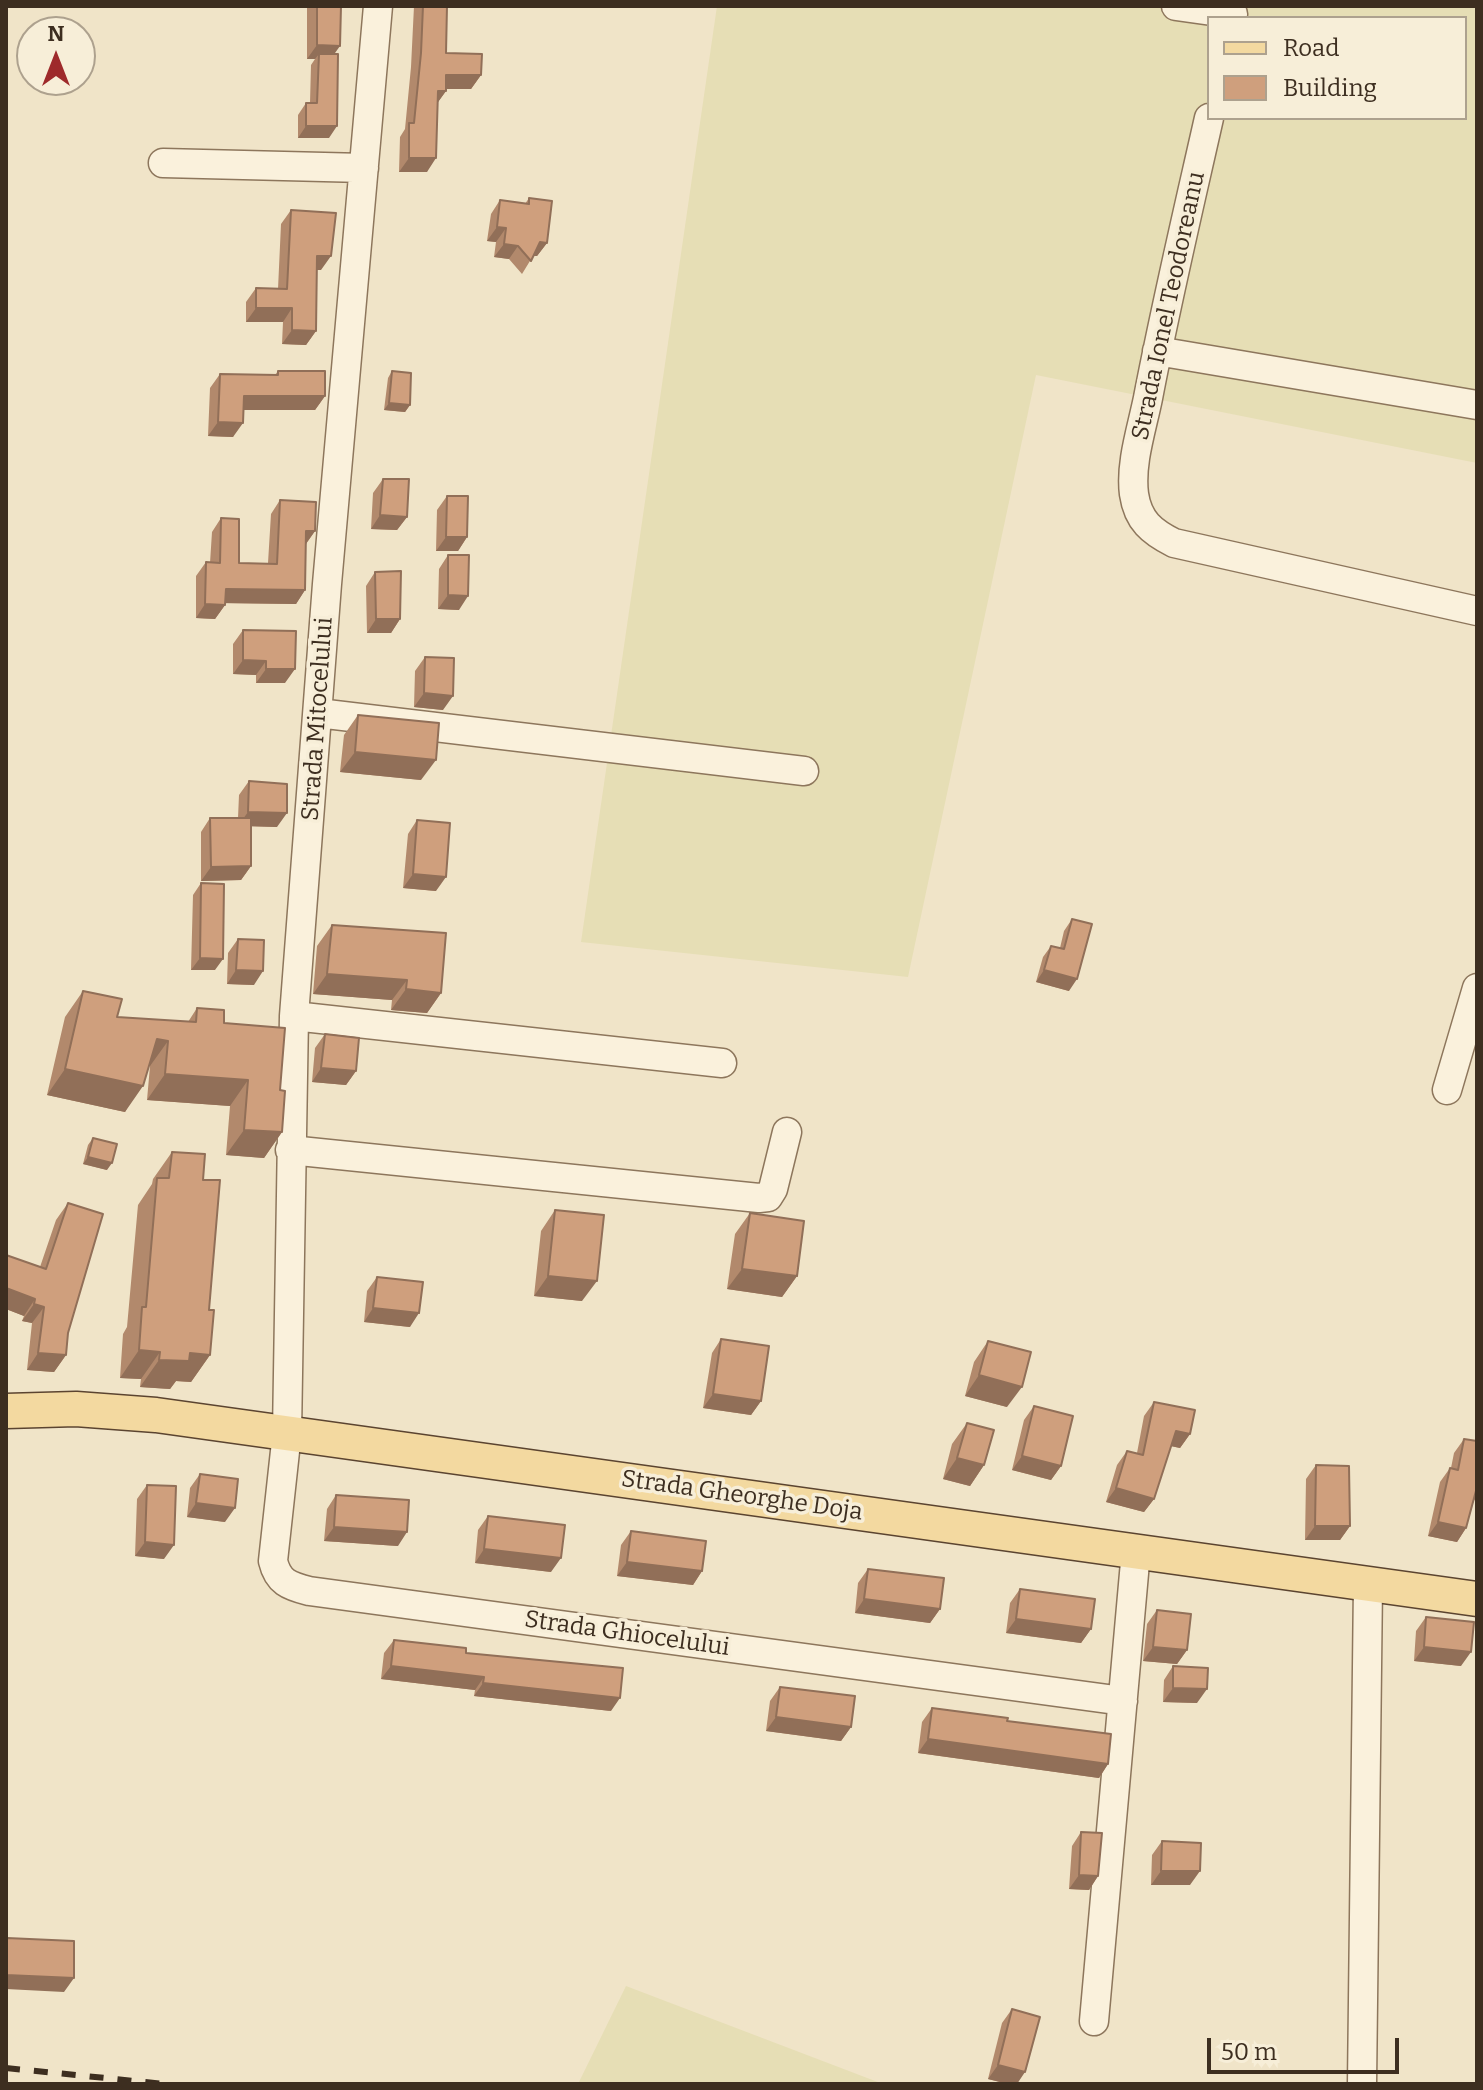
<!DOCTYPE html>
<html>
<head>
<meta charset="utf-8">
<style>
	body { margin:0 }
	#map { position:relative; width:1483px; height:2090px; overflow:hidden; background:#f0e4c8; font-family:Bitter,serif }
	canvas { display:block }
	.frame { position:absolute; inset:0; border:8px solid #3d2e20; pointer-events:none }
	.legend { position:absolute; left:1207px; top:16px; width:260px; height:104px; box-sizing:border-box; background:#f7eed8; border:2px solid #ada18e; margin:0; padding:10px 14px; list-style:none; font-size:24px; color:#3d2e20 }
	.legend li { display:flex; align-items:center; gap:16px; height:40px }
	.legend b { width:40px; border:2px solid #ada18e }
	.north { position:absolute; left:16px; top:16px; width:80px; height:80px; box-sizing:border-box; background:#f7eed8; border:2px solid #ada18e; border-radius:50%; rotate:0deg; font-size:22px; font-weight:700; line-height:32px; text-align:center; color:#3d2e20 }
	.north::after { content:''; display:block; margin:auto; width:28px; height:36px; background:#9e2a2b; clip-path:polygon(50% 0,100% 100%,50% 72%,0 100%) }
	.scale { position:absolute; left:1207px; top:2038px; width:192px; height:36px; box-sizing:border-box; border:4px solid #3d2e20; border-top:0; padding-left:10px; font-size:24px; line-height:28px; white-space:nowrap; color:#3d2e20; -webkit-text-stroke:6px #f7eed8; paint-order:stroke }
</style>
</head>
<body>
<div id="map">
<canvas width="1483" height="2090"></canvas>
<div class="frame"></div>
<ul class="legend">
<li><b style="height:10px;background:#f3d9a0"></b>Road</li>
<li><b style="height:22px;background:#cf9f7d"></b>Building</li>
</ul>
<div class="north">N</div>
<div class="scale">50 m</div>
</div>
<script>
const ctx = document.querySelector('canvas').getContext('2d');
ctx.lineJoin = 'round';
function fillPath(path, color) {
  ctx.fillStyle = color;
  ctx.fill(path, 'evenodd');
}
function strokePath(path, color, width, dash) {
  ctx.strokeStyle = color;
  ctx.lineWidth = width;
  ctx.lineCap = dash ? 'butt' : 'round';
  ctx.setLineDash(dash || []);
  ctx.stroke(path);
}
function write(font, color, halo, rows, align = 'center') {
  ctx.font = font + ' Bitter,serif';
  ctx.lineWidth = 7;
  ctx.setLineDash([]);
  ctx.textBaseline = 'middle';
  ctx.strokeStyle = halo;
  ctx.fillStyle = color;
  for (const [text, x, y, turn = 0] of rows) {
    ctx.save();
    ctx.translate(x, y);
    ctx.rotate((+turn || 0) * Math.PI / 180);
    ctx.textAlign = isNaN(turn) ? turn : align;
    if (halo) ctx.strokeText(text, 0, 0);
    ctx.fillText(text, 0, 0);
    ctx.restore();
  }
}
fillPath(new Path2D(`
	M 717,6 L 1477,6 L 1477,463 L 1036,375 L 908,977 L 581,942 ZM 1209,18 L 1465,18 L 1465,118 L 1209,118 Z
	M 626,1986 L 883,2084 L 578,2084 Z`), '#e6deb5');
const minor = new Path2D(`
	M 378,6 L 327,584 L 294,1016 L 287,1433 L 273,1561 C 278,1582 289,1586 309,1591 L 1123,1701
	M 1176,6 L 1233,14
	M 1209,118 C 1188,211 1166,304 1148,398 C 1142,428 1130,463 1134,494 C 1138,521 1152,532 1174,543 L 1477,611
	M 163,163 L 364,168
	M 1157,351 L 1477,405
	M 318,713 L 804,771
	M 294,1016 L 722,1063
	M 1447,1090 L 1477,988
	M 290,1150 L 759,1198 L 768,1197 L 773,1189 L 787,1132
	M 1094,2021 L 1136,1551
	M 1362,2084 L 1368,1584`);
const major = new Path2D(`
	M 6,1411 L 76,1409 L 156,1415 L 1477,1599`);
strokePath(minor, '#8d765c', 31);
strokePath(major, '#5b4430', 37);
strokePath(minor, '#faf1dc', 28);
strokePath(major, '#f3d9a0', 34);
strokePath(new Path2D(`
	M 6,2068 L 165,2084`), '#3d2e20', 6, [14, 14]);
fillPath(new Path2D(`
	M 307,6 L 341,6 L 334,54 L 329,138 L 298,138 L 298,115 L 306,103 L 310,103 L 311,65 L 315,59 L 307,59 Z
	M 414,6 L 447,6 L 446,53 L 481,75 L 471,89 L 446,89 L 446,91 L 437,103 L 427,172 L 399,172 L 400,137 L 405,129 L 411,67 Z
	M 529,198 L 547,243 L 537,256 L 533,256 L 522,274 L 509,259 L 494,257 L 496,242 L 487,241 L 491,214 L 500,200 L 525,204 Z
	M 291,210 L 321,270 L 317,270 L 316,331 L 306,345 L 282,344 L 283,322 L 246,322 L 246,302 L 256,288 L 278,289 L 281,224 Z
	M 278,371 L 325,396 L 315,410 L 243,410 L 233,437 L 208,436 L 210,388 L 220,374 L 275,375 Z
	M 392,371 L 410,405 L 405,412 L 384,410 L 388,378 Z
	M 383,479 L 407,517 L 397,530 L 371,529 L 373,493 Z
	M 447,496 L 467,537 L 458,551 L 436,551 L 437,510 Z
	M 280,500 L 315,531 L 306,544 L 305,590 L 296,604 L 225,603 L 225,605 L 215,619 L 196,618 L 196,576 L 206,562 L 210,563 L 212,532 L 221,518 L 239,563 L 268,563 L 271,514 Z
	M 448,555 L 459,610 L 438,609 L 439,569 Z
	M 375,572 L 400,619 L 391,633 L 367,633 L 366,586 Z
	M 243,630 L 285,683 L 256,683 L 256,675 L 233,674 L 233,644 Z
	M 425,657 L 443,710 L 414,707 L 415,671 Z
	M 358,715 L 421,780 L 340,772 L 344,735 Z
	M 249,781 L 277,827 L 251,826 L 251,866 L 241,880 L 201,881 L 201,832 L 210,818 L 238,818 L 239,795 Z
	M 417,820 L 436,891 L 403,888 L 408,834 Z
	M 201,883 L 215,970 L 191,970 L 193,895 Z
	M 1072,919 L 1069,991 L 1036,982 L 1043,957 L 1051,946 L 1060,948 L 1064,931 Z
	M 332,925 L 441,993 L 427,1013 L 391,1010 L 392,1000 L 313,994 L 317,946 Z
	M 238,939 L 254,985 L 227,984 L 228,953 Z
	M 83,991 L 117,1017 L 188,1022 L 197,1008 L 224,1023 L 280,1090 L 282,1132 L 264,1158 L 226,1155 L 230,1106 L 147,1100 L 150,1066 L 149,1066 L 125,1112 L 47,1095 L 65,1017 Z
	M 325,1034 L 356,1071 L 346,1085 L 312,1082 L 315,1048 Z
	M 93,1138 L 107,1170 L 83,1164 L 88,1145 Z
	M 172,1152 L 203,1180 L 209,1310 L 210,1355 L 191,1382 L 176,1381 L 170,1389 L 140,1387 L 141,1379 L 120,1378 L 123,1334 L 127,1327 L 138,1205 L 152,1184 L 153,1179 Z
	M 68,1203 L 68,1333 L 66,1355 L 54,1372 L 27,1370 L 32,1323 L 22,1321 L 24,1316 L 6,1309 L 6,1255 L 40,1267 L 56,1220 Z
	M 555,1210 L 582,1301 L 534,1296 L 541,1231 Z
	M 750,1213 L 797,1276 L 782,1297 L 727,1289 L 735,1234 Z
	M 377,1277 L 410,1327 L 364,1322 L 367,1291 Z
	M 721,1339 L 761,1401 L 751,1415 L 703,1408 L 712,1353 Z
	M 988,1341 L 1007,1407 L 965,1396 L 974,1362 Z
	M 1154,1402 L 1190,1434 L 1180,1448 L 1171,1446 L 1154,1499 L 1144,1512 L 1106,1502 L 1117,1465 L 1127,1451 L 1137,1453 L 1144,1416 Z
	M 1034,1406 L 1061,1466 L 1051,1480 L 1012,1470 L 1024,1420 Z
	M 967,1423 L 984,1465 L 970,1486 L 943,1479 L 952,1444 Z
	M 1464,1439 L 1477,1441 L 1477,1501 L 1474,1500 L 1466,1528 L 1457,1542 L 1428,1536 L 1440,1482 L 1450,1468 L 1451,1468 L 1454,1453 Z
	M 1316,1465 L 1350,1526 L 1340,1540 L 1305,1540 L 1306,1479 Z
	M 200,1474 L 225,1522 L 187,1517 L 190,1488 Z
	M 147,1485 L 164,1559 L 135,1556 L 137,1499 Z
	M 336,1495 L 398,1546 L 324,1541 L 327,1509 Z
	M 488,1516 L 551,1572 L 475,1563 L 478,1530 Z
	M 631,1531 L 702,1571 L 693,1585 L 617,1576 L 621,1545 Z
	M 868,1569 L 940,1609 L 930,1623 L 855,1613 L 858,1583 Z
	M 1020,1589 L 1091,1629 L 1081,1643 L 1006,1633 L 1010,1603 Z
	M 1157,1610 L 1187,1650 L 1177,1664 L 1143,1661 L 1147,1624 Z
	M 1426,1617 L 1461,1666 L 1414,1661 L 1416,1631 Z
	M 394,1640 L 466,1653 L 611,1711 L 474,1696 L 475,1690 L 381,1679 L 384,1653 Z
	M 1173,1666 L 1197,1703 L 1163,1702 L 1164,1680 Z
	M 780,1687 L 851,1727 L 841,1741 L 766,1731 L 770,1701 Z
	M 932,1708 L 1007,1721 L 1108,1764 L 1099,1778 L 918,1753 L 922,1722 Z
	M 1081,1832 L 1098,1876 L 1089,1890 L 1069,1889 L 1072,1846 Z
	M 1162,1841 L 1190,1885 L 1151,1885 L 1152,1855 Z
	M 1012,2009 L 1017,2084 L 1008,2084 L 988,2079 L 1002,2023 Z`), '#b2896c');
fillPath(new Path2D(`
	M 317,45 L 340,46 L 330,60 L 319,54 L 315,59 L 307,59 Z
	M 446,75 L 481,75 L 471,89 L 436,89 Z
	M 438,91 L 446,91 L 436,105 Z
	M 306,126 L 337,126 L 329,138 L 298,138 Z
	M 409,158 L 436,158 L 427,172 L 399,172 Z
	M 497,227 L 506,228 L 496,242 L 487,241 Z
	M 540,242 L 547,243 L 537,256 L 530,256 Z
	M 504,244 L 518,246 L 509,259 L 494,257 Z
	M 317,256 L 331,256 L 321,270 L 308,270 Z
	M 256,308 L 292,308 L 283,322 L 246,322 Z
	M 292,330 L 316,331 L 306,345 L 282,344 Z
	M 244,396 L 325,396 L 315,410 L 234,410 Z
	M 389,403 L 410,405 L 405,412 L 384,410 Z
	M 218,422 L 243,423 L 233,437 L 208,436 Z
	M 380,515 L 407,517 L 397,530 L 371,529 Z
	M 306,531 L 315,531 L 305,545 Z
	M 446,537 L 467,537 L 458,551 L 436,551 Z
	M 226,589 L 305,590 L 296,604 L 216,603 Z
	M 448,595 L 468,596 L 459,610 L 438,609 Z
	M 205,604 L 225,605 L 215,619 L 196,618 Z
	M 376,619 L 400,619 L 391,633 L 367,633 Z
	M 243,660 L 266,661 L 256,675 L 233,674 Z
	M 266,669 L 295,669 L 285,683 L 256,683 Z
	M 424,693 L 453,696 L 443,710 L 414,707 Z
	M 355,752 L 436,760 L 421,780 L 340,772 Z
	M 248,812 L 287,813 L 277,827 L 238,826 Z
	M 251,866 L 241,880 L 201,881 L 211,867 Z
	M 413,874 L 446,877 L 436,891 L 403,888 Z
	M 200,958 L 223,959 L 215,970 L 191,970 Z
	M 236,970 L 263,971 L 254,985 L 227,984 Z
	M 1044,970 L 1077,979 L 1069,991 L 1036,982 Z
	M 327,974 L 407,980 L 392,1000 L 313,994 Z
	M 406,989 L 441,993 L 427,1013 L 391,1010 Z
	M 157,1039 L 168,1041 L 150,1066 L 139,1064 Z
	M 321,1068 L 356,1071 L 346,1085 L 312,1082 Z
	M 65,1069 L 143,1086 L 125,1112 L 47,1095 Z
	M 165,1074 L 248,1080 L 230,1106 L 147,1100 Z
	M 244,1130 L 282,1132 L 264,1158 L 226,1155 Z
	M 88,1157 L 112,1163 L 107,1170 L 83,1164 Z
	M 742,1269 L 797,1276 L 782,1297 L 727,1289 Z
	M 548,1276 L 597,1281 L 582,1301 L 534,1296 Z
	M 6,1288 L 35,1299 L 24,1316 L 6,1309 Z
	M 34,1304 L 44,1307 L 32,1323 L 22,1321 Z
	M 373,1308 L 419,1313 L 410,1327 L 364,1322 Z
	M 139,1350 L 160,1352 L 141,1379 L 120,1378 Z
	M 38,1353 L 66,1355 L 54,1372 L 27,1370 Z
	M 190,1353 L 210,1355 L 191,1382 L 176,1381 L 170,1389 L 140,1387 L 159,1360 Z
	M 979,1375 L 1022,1387 L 1007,1407 L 965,1396 Z
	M 713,1394 L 761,1401 L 751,1415 L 703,1408 Z
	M 1176,1431 L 1190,1434 L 1180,1448 L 1166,1445 Z
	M 1022,1456 L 1061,1466 L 1051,1480 L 1012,1470 Z
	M 957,1458 L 984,1465 L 970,1486 L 943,1479 Z
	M 1116,1488 L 1154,1499 L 1144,1512 L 1106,1502 Z
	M 196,1503 L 235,1508 L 225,1522 L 187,1517 Z
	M 1438,1522 L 1466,1528 L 1457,1542 L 1428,1536 Z
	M 1315,1526 L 1350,1526 L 1340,1540 L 1305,1540 Z
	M 334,1527 L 407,1532 L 398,1546 L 324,1541 Z
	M 145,1542 L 174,1545 L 164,1559 L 135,1556 Z
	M 484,1549 L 561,1558 L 551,1572 L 475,1563 Z
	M 627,1562 L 702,1571 L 693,1585 L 617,1576 Z
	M 864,1599 L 940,1609 L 930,1623 L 855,1613 Z
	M 1016,1619 L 1091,1629 L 1081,1643 L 1006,1633 Z
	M 1153,1647 L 1187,1650 L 1177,1664 L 1143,1661 Z
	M 1424,1647 L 1471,1652 L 1461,1666 L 1414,1661 Z
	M 391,1666 L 484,1677 L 475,1690 L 381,1679 Z
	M 483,1683 L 620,1698 L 611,1711 L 474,1696 Z
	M 1173,1688 L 1207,1689 L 1197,1703 L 1163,1702 Z
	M 776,1717 L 851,1727 L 841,1741 L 766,1731 Z
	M 928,1739 L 1108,1764 L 1099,1778 L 918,1753 Z
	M 1161,1871 L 1200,1871 L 1190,1885 L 1151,1885 Z
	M 1079,1875 L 1098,1876 L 1089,1890 L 1069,1889 Z
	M 6,1975 L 74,1978 L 64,1992 L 6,1989 Z
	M 998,2065 L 1025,2072 L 1017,2084 L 1008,2084 L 988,2079 Z`), '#916f58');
const building = new Path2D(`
	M 317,6 L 341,6 L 340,46 L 317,45 Z
	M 423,6 L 447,6 L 446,53 L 482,54 L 481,75 L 446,75 L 446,91 L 438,91 L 436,158 L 409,158 L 409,123 L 414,123 L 421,53 Z
	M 319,54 L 338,54 L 337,126 L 306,126 L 306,103 L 317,103 Z
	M 529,198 L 552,201 L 547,243 L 540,242 L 531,261 L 518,246 L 504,244 L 506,228 L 497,227 L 500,200 L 529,204 Z
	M 291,210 L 336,213 L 331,256 L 317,256 L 316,331 L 292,330 L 292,308 L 256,308 L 256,288 L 287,289 Z
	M 278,371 L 325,371 L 325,396 L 244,396 L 243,423 L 218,422 L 220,374 L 278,375 Z
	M 392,371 L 411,373 L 410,405 L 389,403 Z
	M 383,479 L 409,479 L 407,517 L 380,515 Z
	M 447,496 L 468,496 L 467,537 L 446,537 Z
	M 280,500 L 316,502 L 315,531 L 306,531 L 305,590 L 226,589 L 225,605 L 205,604 L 206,562 L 220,563 L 221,518 L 239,519 L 239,563 L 277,564 Z
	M 448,555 L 469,555 L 468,596 L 448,595 Z
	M 401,571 L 400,619 L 376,619 L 375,572 Z
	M 243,630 L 296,631 L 295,669 L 266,669 L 266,661 L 243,660 Z
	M 425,657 L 454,658 L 453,696 L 424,693 Z
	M 358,715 L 439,723 L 436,760 L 355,752 Z
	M 249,781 L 287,784 L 287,813 L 248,812 Z
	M 210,818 L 251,818 L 251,866 L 211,867 Z
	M 417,820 L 450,823 L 446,877 L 413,874 Z
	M 201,883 L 224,884 L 223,959 L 200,958 Z
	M 1072,919 L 1092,924 L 1077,979 L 1044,970 L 1051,946 L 1064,949 Z
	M 332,925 L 446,933 L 441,993 L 406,989 L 407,980 L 327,974 Z
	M 238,939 L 264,940 L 263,971 L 236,970 Z
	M 83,991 L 122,999 L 117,1017 L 196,1022 L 197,1008 L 224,1010 L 224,1023 L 285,1028 L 280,1090 L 285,1091 L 282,1132 L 244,1130 L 248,1080 L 165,1074 L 168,1041 L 157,1039 L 143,1086 L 65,1069 Z
	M 325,1034 L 359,1038 L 356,1071 L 321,1068 Z
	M 93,1138 L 117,1144 L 112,1163 L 88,1157 Z
	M 172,1152 L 205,1154 L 203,1180 L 220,1180 L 209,1310 L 214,1310 L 210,1355 L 190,1353 L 189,1361 L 159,1360 L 160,1352 L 139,1350 L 142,1307 L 146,1307 L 157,1178 L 169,1178 Z
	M 68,1203 L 103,1214 L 68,1333 L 66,1355 L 38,1353 L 44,1307 L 34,1304 L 35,1299 L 6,1288 L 6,1255 L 46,1269 Z
	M 555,1210 L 604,1215 L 597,1281 L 548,1276 Z
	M 750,1213 L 804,1221 L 797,1276 L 742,1269 Z
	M 377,1277 L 423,1282 L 419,1313 L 373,1308 Z
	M 721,1339 L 769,1346 L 761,1401 L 713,1394 Z
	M 988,1341 L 1031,1352 L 1022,1387 L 979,1375 Z
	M 1154,1402 L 1195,1410 L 1190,1434 L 1176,1431 L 1154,1499 L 1116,1488 L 1127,1451 L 1143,1455 Z
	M 1034,1406 L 1073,1416 L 1061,1466 L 1022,1456 Z
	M 967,1423 L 994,1430 L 984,1465 L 957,1458 Z
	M 1464,1439 L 1477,1441 L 1477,1487 L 1466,1528 L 1438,1522 L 1450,1468 L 1458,1470 Z
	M 1316,1465 L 1349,1466 L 1350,1526 L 1315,1526 Z
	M 200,1474 L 238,1479 L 235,1508 L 196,1503 Z
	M 147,1485 L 176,1486 L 174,1545 L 145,1542 Z
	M 336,1495 L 409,1500 L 407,1532 L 334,1527 Z
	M 488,1516 L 565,1525 L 561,1558 L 484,1549 Z
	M 631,1531 L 706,1541 L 702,1571 L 627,1562 Z
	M 868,1569 L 944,1578 L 940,1609 L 864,1599 Z
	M 1020,1589 L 1095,1599 L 1091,1629 L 1016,1619 Z
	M 1157,1610 L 1191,1614 L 1187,1650 L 1153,1647 Z
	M 1426,1617 L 1474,1622 L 1471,1652 L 1424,1647 Z
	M 394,1640 L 466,1648 L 466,1653 L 623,1668 L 620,1698 L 483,1683 L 484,1677 L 391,1666 Z
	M 1173,1666 L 1208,1668 L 1207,1689 L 1173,1688 Z
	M 780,1687 L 855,1696 L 851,1727 L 776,1717 Z
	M 932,1708 L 1008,1718 L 1007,1721 L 1111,1734 L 1108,1764 L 928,1739 Z
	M 1081,1832 L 1102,1833 L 1098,1876 L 1079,1875 Z
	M 1162,1841 L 1201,1843 L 1200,1871 L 1161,1871 Z
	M 7,1938 L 74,1941 L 74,1978 L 6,1975 Z
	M 1012,2009 L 1040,2017 L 1025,2072 L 998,2065 Z`);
fillPath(building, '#cf9f7d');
strokePath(building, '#916f58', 2);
write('24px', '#3d2e20', '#f7eed8', [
	["Strada Ionel Teodoreanu",1169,306,-78],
	["Strada Mitocelului",318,719,-86],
	["Strada Gheorghe Doja",742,1496,8],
	["Strada Ghiocelului",627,1634,8]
]);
</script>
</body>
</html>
